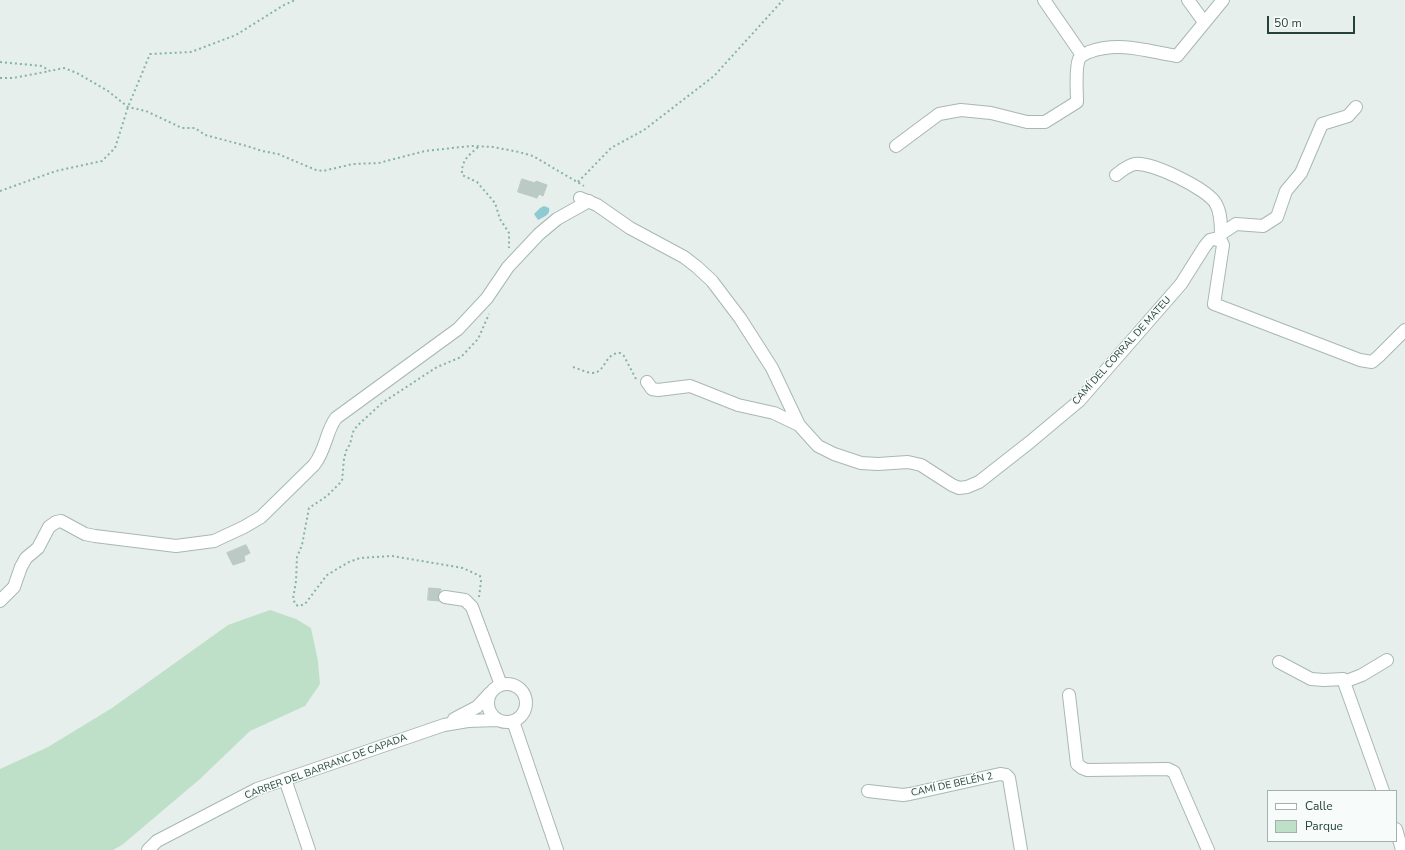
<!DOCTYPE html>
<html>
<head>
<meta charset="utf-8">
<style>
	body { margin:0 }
	#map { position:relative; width:1405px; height:850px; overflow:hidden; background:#e6efeb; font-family:"Nunito Sans",sans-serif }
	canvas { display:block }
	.legend { position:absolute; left:1267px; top:790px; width:130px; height:52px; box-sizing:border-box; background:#f7fbf9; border:1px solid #a3b1ad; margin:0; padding:5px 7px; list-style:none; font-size:12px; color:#24423a }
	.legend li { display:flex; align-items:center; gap:8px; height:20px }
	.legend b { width:20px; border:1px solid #a3b1ad }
	.scale { position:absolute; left:1267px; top:16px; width:88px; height:18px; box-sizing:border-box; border:2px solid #24423a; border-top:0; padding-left:5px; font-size:12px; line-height:14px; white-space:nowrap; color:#24423a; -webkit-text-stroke:3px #f7fbf9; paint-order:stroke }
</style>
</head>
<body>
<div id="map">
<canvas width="1405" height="850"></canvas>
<ul class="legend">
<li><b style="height:5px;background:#fff"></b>Calle</li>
<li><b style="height:11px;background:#bfe0c8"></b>Parque</li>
</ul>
<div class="scale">50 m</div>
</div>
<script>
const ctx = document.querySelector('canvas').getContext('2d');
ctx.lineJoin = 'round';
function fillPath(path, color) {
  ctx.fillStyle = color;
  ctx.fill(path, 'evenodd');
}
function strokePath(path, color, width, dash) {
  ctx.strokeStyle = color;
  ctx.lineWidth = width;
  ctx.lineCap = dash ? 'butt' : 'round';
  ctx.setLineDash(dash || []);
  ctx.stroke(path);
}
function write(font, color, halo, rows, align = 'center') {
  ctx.font = font + ' "Nunito Sans",sans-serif';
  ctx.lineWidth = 3;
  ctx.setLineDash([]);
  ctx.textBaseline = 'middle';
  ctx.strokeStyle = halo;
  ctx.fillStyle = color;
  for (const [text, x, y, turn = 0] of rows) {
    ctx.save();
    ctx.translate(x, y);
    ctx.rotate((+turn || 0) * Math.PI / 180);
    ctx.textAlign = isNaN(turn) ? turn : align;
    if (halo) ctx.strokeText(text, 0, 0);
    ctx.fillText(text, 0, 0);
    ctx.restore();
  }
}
fillPath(new Path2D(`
	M 270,610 L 296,619 L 311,628 L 318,661 L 320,684 L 305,706 L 250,731 L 200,779 L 122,845 L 113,850 L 0,850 L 0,769 L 48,747 L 112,708 L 228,625 Z`), '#bfe0c8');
fillPath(new Path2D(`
	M 544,206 L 549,208 C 551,215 543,217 538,220 L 534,214 L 540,208 Z`), '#8ec9d4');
const building = new Path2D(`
	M 522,179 L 535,183 L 536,181 L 547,185 L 543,196 L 539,194 L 537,198 L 518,192 Z
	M 246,545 L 250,553 L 244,556 L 245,561 L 233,565 L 227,553 Z
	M 429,588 L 441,589 L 438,596 L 439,601 L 428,600 Z`);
fillPath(building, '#bbcac4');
strokePath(building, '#b8c9c2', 1);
const minor = new Path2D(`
	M 1044,0 L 1082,55
	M 1188,0 L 1204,22
	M 896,146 L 939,114 L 961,110 L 991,113 L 1027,122 L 1045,122 L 1077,102 C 1077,91 1075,68 1079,59 C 1081,55 1085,54 1089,52 C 1119,41 1147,51 1177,56 L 1223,0
	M 1116,175 C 1121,171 1128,165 1135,164 C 1152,162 1208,189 1216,204 C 1221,213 1221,224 1221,234
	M 580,198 L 597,205 L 630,228 L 684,257 L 697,267 L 712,281 L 740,318 L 772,368 L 799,425 L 818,446 L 834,454 L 861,463 L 878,464 L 908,462 L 921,465 L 952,485 L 959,488 L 967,487 L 979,482 L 1030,442 L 1079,401 L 1181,284 L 1205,246 L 1210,240 L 1214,239 L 1221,241 L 1223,245 L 1214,304 L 1360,360 L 1372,362 L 1379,356 L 1405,330
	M 1218,239 L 1221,234 L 1236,224 L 1263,226 L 1277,217 L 1286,191 L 1301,173 L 1322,124 L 1348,116 L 1356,107
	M 647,382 L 652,389 L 658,390 L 690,386 L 738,405 L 774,413 L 799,425
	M 445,597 L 465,600 L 472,607 L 501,685
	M 0,601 L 14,587 L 21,567 L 26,558 L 38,548 L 49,527 L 56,522 L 61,521 L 85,534 L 95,536 L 176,546 L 214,541 L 244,527 L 261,517 L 314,465 C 326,450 326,431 336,418 L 458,329 L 487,298 L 508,267 L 539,234 L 557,219 L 589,201
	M 1279,662 L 1311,679 L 1324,680 L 1343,679 L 1344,682
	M488 703a19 19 0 1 1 38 0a19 19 0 1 1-38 0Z
	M 1069,695 L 1077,764 L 1082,768 L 1087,770 L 1168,769 L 1174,772 L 1208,850
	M 454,719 L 477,707 L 490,693
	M 513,721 L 557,850
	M 285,779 L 309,850
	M 868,791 L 903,795 L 910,794 L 1000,774 L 1006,775 L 1009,778 L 1021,850
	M 1383,791 L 1344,682 L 1362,675 L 1387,660
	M 1396,829 L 1402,850
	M 148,850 L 157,841 L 257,789 L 444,725 L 468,721 L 498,720`);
strokePath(minor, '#a8b8b2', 14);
strokePath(new Path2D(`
	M 0,62 L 42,66 L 50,71 L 64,68 L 77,73 L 108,91 L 128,107 L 146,111 L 182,128 L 195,128 L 205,135 L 247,146 L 262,151 L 278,154 L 316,170 L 323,171 L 353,164 L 379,163 L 425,151 L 471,146 L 493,147 L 519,152 L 533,156 L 584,186
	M 0,78 L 13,78 L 50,71
	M 478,147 C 468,156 461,161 462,175 L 477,182 L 495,203 L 500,219 L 509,233 L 509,248
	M 578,182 L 611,148 L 644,130 L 714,76 L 783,0
	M 0,191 L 56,171 L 102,161 L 115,148 L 128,107 L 150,54 L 191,52 L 236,35 L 284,5 L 295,0
	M 573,367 C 579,369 585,372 592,373 C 606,373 604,353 620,353 L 624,356 L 636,379
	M 479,597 L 481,581 L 480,576 L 463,568 L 392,556 L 360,558 L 349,562 L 327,575 L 305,604 L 299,606 L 296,605 L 293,599 L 296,581 L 297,557 L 302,545 L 309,508 L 327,496 L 342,481 L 344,459 L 346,451 L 350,444 L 353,432 L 357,426 L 382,403 L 437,367 L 461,357 L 478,339 L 489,314`), '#86b3a5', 2, [2, 3]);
strokePath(minor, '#fff', 12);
write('10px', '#24423a', '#f7fbf9', [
	["CAMÍ DEL CORRAL DE MATEU",1122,351,-48],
	["CARRER DEL BARRANC DE CAPADA",326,767,-20],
	["CAMÍ DE BELÉN 2",952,785,-12]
]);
</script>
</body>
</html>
